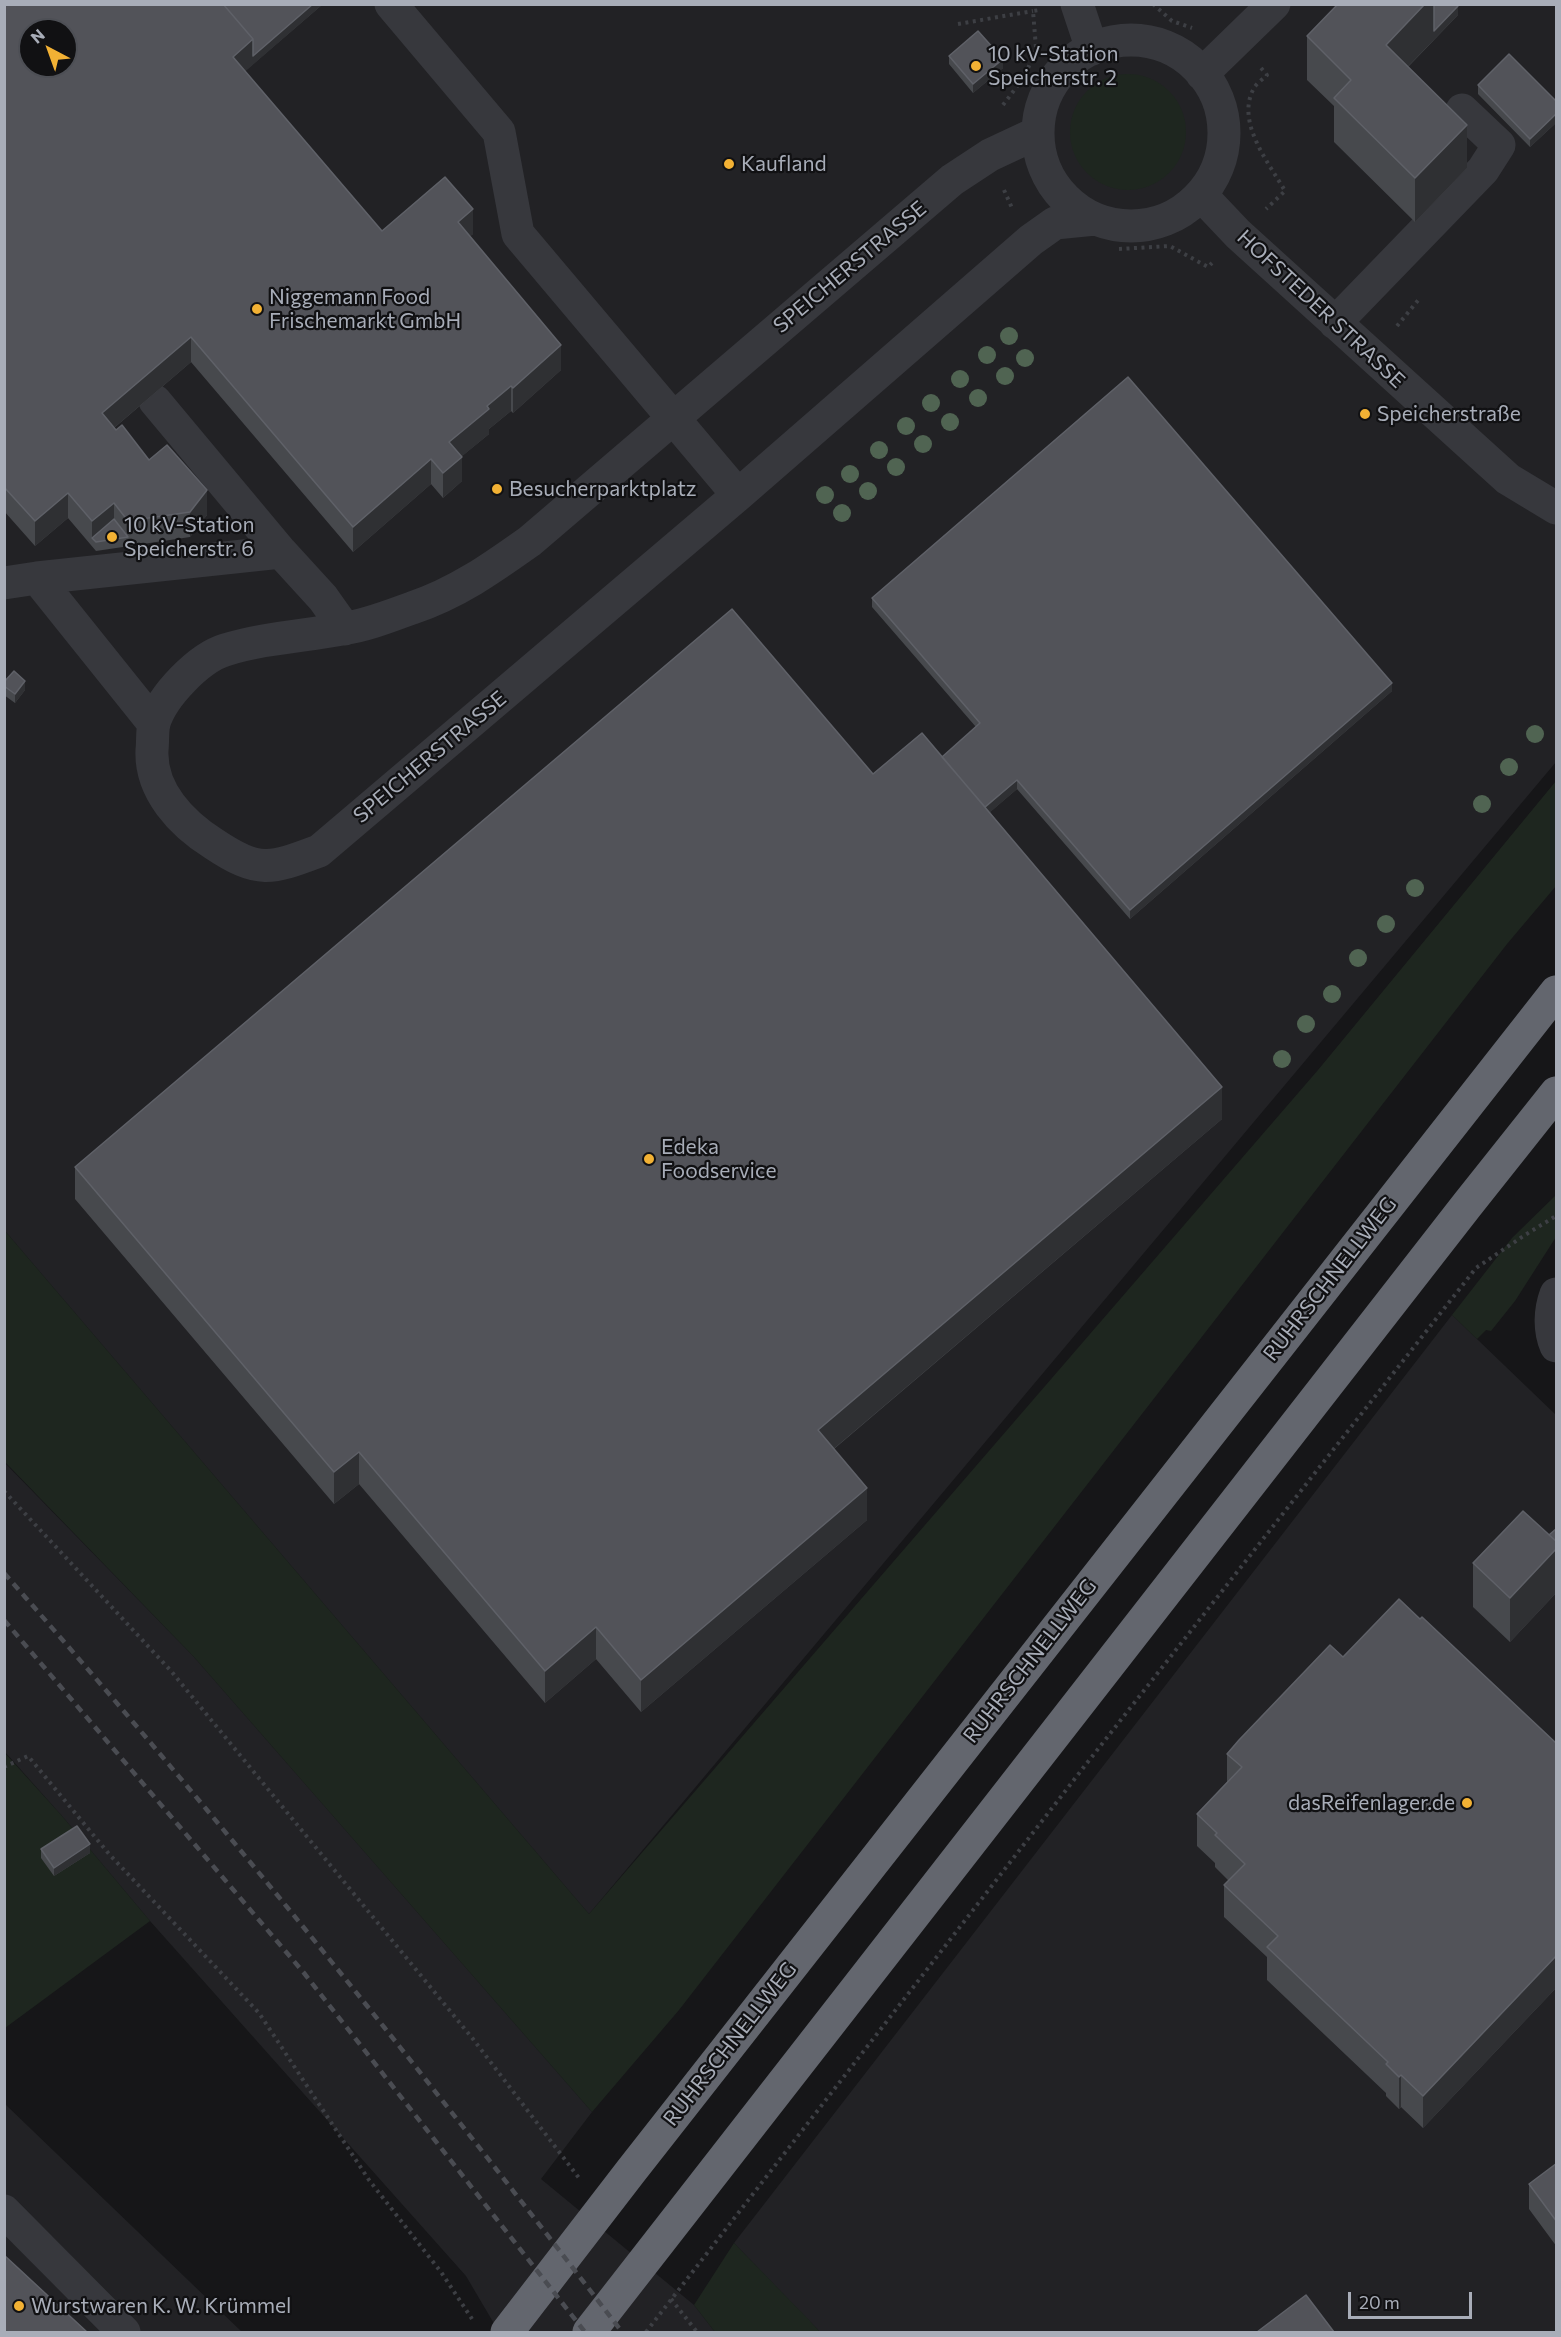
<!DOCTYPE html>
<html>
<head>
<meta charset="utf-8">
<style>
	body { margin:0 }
	#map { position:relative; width:1561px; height:2337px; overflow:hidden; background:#161618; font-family:Commissioner,sans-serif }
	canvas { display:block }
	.frame { position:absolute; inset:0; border:6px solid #a8adb8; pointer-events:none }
	.north { position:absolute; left:18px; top:18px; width:60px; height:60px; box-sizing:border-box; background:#111113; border:2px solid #4d4f55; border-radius:50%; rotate:319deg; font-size:16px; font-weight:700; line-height:24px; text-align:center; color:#a8adb8 }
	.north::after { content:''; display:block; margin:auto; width:21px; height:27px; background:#f2b134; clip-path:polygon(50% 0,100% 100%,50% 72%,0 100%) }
	.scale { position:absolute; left:1348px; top:2292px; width:124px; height:27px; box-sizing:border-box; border:3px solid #a8adb8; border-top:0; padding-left:8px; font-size:18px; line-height:21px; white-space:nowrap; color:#a8adb8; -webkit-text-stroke:4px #111113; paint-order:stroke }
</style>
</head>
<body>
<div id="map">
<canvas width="1561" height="2337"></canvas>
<div class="frame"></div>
<div class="north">N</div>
<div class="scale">20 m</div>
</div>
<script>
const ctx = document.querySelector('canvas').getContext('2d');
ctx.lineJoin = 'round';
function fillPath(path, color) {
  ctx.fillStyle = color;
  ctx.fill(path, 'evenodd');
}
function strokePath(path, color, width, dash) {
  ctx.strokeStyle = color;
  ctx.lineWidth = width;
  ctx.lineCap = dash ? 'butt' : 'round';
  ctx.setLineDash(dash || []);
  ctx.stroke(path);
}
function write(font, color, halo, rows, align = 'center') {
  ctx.font = font + ' Commissioner,sans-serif';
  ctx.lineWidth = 4.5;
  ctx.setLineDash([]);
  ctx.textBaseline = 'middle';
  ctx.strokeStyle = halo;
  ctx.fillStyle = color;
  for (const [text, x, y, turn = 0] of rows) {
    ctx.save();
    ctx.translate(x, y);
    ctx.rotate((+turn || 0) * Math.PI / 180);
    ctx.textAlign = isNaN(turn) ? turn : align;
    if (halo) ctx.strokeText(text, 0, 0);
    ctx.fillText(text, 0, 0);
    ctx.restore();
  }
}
fillPath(new Path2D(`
	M 4,5 L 1556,5 L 1556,762 L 589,1914 L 5,1231 ZM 30,30 L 66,30 L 66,66 L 30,66 Z
	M 1452,1315 L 1556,1415 L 1556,2332 L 820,2332 L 734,2243 Z
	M 4,1462 L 194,1657 L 592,2112 L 541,2179 L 694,2305 L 715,2332 L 499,2332 L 466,2276 L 150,1921 L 62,1816 L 5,1752 Z
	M 5,2104 L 242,2332 L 5,2332 Z`), '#222225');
fillPath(new Path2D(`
	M1070 132a58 58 0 1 1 116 0a58 58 0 1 1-116 0Z
	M 1556,781 L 1556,886 L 1507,944 L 679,2010 L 592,2112 L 194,1657 L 5,1462 L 5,1231 L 589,1914 L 1318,1070 Z
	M 1556,1195 L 1556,1237 L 1515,1301 L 1491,1331 L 1486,1330 L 1477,1339 L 1452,1315 L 1512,1238 Z
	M 4,1752 L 62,1816 L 150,1921 L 5,2028 Z
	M 734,2243 L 809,2320 L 820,2332 L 715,2332 L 694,2305 Z`), '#1e261f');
strokePath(new Path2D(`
	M 1153,4 L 1172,21 L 1192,28
	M 958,24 L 1033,11
	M 1261,68 L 1267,75 C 1263,79 1257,83 1254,88 C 1235,122 1269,163 1285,191 L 1266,209
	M 1003,105 L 1025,76 L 1036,48 L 1033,11 L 1040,10
	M 1004,190 L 1012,208
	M 1119,249 L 1170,246 L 1208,267 L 1212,263
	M 1397,326 L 1420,298
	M 4,1491 L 171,1671 L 473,2039 L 579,2178
	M 4,1767 L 28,1756 L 109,1854 L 259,2013 L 369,2180 L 441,2272 L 472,2319
	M 671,2299 L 697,2332
	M 646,2332 L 1087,1763 L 1476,1268 L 1525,1235 L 1556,1216`), '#3d3f44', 4, [3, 4.5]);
strokePath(new Path2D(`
	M 391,4 L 499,132 L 518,234 L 738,495
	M 1077,4 L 1092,49
	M1038 133a93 93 0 1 1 186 0a93 93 0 1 1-186 0Z
	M 1202,74 L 1274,4
	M 1037,133 L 990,155 L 952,180 L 530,541 C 492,568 457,593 412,608 C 390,616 365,626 342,629 C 304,636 263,638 225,650 C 199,658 162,696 154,723 C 152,731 153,742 152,750 C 150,791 182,824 214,844 C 259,874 271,869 319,851 L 738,495 L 1031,240 L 1055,223 L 1095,219
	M 1201,195 L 1238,234 L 1508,479 L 1556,508
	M 1335,323 L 1483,170 L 1499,145 L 1462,110
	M 155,401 L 281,552 L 323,598 L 345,629
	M 37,578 L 281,552
	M 4,583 L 37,578 L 154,724
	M 1556,1294 C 1550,1310 1549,1330 1556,1346
	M 4,2211 L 124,2332`), '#37383d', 33);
strokePath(new Path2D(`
	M 507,2332 L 631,2171 L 1556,992
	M 589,2332 L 1467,1205 L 1556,1093`), '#63666e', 33);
strokePath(new Path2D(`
	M 4,1573 C 220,1818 424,2073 622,2332
	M 4,1620 L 304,1973 L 585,2332`), '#4a4c52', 4.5, [8, 6]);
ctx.fillStyle = '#506452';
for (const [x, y] of [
	[1009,336],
	[987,355],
	[1025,358],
	[1005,376],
	[960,379],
	[978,398],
	[931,403],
	[950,422],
	[906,426],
	[923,444],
	[879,450],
	[896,467],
	[850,474],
	[868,491],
	[825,495],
	[842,513],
	[1535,734],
	[1509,767],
	[1482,804],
	[1415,888],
	[1386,924],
	[1358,958],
	[1332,994],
	[1306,1024],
	[1282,1059]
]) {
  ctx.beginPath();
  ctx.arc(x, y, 9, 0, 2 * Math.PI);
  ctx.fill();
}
fillPath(new Path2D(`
	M 4,4 L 323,4 L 245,71 L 382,231 L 473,234 L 470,236 L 561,370 L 513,413 L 511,411 L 489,429 L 489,434 L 462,456 L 462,481 L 443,498 L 431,484 L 353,552 L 191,362 L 114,428 L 207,515 L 190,537 L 96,551 L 68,518 L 35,546 L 4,511 Z
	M 1458,15 L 1408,67 L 1467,168 L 1415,222 L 1334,142 L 1334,106 L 1307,80 L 1307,36 Z
	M 949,56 L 1003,68 L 973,93 L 949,64 Z
	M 1478,85 L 1557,102 L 1557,122 L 1530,147 L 1478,94 Z
	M 872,598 L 1392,691 L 1130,919 L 1017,789 L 990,812 L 1222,1119 L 834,1449 L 867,1520 L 641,1712 L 596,1659 L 545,1703 L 359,1484 L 334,1504 L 75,1199 L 75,1167 L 873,774 L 942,757 L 976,727 L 872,607 Z
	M 4,682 L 25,690 L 15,703 L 4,695 Z
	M 1557,1528 L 1557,1592 L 1510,1642 L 1473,1607 L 1473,1563 L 1549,1535 Z
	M 1420,1619 L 1557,1744 L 1557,1987 L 1423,2128 L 1401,2107 L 1399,2109 L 1386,2096 L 1386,2093 L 1267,1980 L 1267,1957 L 1224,1917 L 1224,1885 L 1229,1881 L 1215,1867 L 1215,1863 L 1197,1846 L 1197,1814 L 1227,1782 L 1227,1754 L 1343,1657 Z
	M 41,1849 L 90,1853 L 54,1876 L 41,1858 Z
	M 1557,2163 L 1557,2247 L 1529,2209 L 1529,2184 Z`), '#47494d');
fillPath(new Path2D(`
	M 313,4 L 323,4 L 233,82 L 233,57 L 253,39 Z
	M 1425,4 L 1458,6 L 1458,15 L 1386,89 L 1386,45 Z
	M 1003,59 L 1003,68 L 973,93 L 973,84 Z
	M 1557,113 L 1557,122 L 1530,147 L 1530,139 Z
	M 1467,125 L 1467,168 L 1415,222 L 1415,178 Z
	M 473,209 L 473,234 L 458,246 L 458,222 Z
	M 191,337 L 191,362 L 102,438 L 102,413 Z
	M 561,345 L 561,370 L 513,413 L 513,388 Z
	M 511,386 L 511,411 L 489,429 L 489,434 L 449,467 L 449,442 L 487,406 Z
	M 462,457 L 462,481 L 443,498 L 443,473 Z
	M 431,459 L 431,484 L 353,552 L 353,527 Z
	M 207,490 L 207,515 L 190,537 L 190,512 Z
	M 68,493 L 68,518 L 35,546 L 35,521 Z
	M 114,503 L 114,527 L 92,538 L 92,521 Z
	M 25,681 L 25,690 L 15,703 L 15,694 Z
	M 1392,683 L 1392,691 L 1130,919 L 1130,910 Z
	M 1017,780 L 1017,789 L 974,826 L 974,818 Z
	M 1222,1087 L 1222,1119 L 818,1462 L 818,1430 Z
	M 359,1452 L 359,1484 L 334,1504 L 334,1472 Z
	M 867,1488 L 867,1520 L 641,1712 L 641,1680 Z
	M 1557,1548 L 1557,1592 L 1510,1642 L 1510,1598 Z
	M 596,1627 L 596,1659 L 545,1703 L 545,1671 Z
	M 90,1844 L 90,1853 L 54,1876 L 54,1868 Z
	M 1557,1955 L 1557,1987 L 1423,2128 L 1423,2096 Z
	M 1401,2075 L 1401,2107 L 1399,2109 L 1399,2077 Z`), '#2f3033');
const building = new Path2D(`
	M 4,4 L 223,4 L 253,39 L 233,57 L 382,231 L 445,177 L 473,209 L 458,222 L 561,345 L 513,388 L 511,386 L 487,406 L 489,409 L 449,442 L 462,457 L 443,473 L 431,459 L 353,527 L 191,337 L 102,413 L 116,430 L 122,425 L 149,460 L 167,445 L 207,490 L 190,512 L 128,521 L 114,503 L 92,521 L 68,493 L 35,521 L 4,487 ZM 30,30 L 66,30 L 66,66 L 30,66 Z
	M 223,4 L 313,4 L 253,56 L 253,39 Z
	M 1338,4 L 1425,4 L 1386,45 L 1467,125 L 1415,178 L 1334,98 L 1351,80 L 1307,36 Z
	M 1434,4 L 1457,4 L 1458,6 L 1434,31 Z
	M 978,31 L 1003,59 L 973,84 L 949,56 Z
	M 1509,54 L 1557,102 L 1557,113 L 1530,139 L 1478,85 Z
	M 1128,377 L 1392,683 L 1130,910 L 1017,780 L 985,807 L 942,757 L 980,723 L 872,598 Z
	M 114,519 L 128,537 L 96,542 L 92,538 Z
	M 732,609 L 873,774 L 922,733 L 1222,1087 L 818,1430 L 867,1488 L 641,1680 L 596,1627 L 545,1671 L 359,1452 L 334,1472 L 75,1167 Z
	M 14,671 L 25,681 L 15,694 L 4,686 L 4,682 Z
	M 1523,1511 L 1557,1542 L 1557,1548 L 1510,1598 L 1473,1563 Z
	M 1557,1528 L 1557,1542 L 1549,1535 Z
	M 1399,1599 L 1420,1619 L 1422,1617 L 1557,1744 L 1557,1955 L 1423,2096 L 1401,2075 L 1399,2077 L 1386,2064 L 1388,2062 L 1267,1947 L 1278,1936 L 1224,1885 L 1245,1864 L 1215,1835 L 1217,1833 L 1197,1814 L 1242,1767 L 1227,1754 L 1239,1740 L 1330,1645 L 1343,1657 Z
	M 77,1826 L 90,1844 L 54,1868 L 41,1849 Z
	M 1557,2163 L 1557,2222 L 1529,2184 Z
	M 4,2255 L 87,2332 L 4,2332 Z
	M 1306,2295 L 1334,2332 L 1257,2332 Z`);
fillPath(building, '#525359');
strokePath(building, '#5f6168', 1.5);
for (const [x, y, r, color] of [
	[976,66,6,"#f2b134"],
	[729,164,6,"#f2b134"],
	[257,309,6,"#f2b134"],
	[1365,414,6,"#f2b134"],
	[497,489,6,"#f2b134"],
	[112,537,6,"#f2b134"],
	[649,1159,6,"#f2b134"],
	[1467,1803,6,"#f2b134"],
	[19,2306,6,"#f2b134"]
]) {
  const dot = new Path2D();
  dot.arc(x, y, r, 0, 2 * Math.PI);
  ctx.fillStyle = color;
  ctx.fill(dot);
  strokePath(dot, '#111113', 2);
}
write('21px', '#a8adb8', '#111113', [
	["10 kV-Station",988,54],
	["Speicherstr. 2",988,78],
	["Kaufland",741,164],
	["Niggemann Food",269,297],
	["Frischemarkt GmbH",269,321],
	["Speicherstraße",1377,414],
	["Besucherparktplatz",509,489],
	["10 kV-Station",124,525],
	["Speicherstr. 6",124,549],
	["Edeka",661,1147],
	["Foodservice",661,1171],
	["dasReifenlager.de",1455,1803,"right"],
	["Wurstwaren K. W. Krümmel",31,2306]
], 'left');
write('21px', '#a8adb8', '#111113', [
	["SPEICHERSTRASSE",850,267,-40],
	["HOFSTEDER STRASSE",1321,309,43],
	["SPEICHERSTRASSE",430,757,-40],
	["RUHRSCHNELLWEG",1330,1279,-52],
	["RUHRSCHNELLWEG",1030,1661,-52],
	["RUHRSCHNELLWEG",730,2044,-52]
]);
</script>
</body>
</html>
